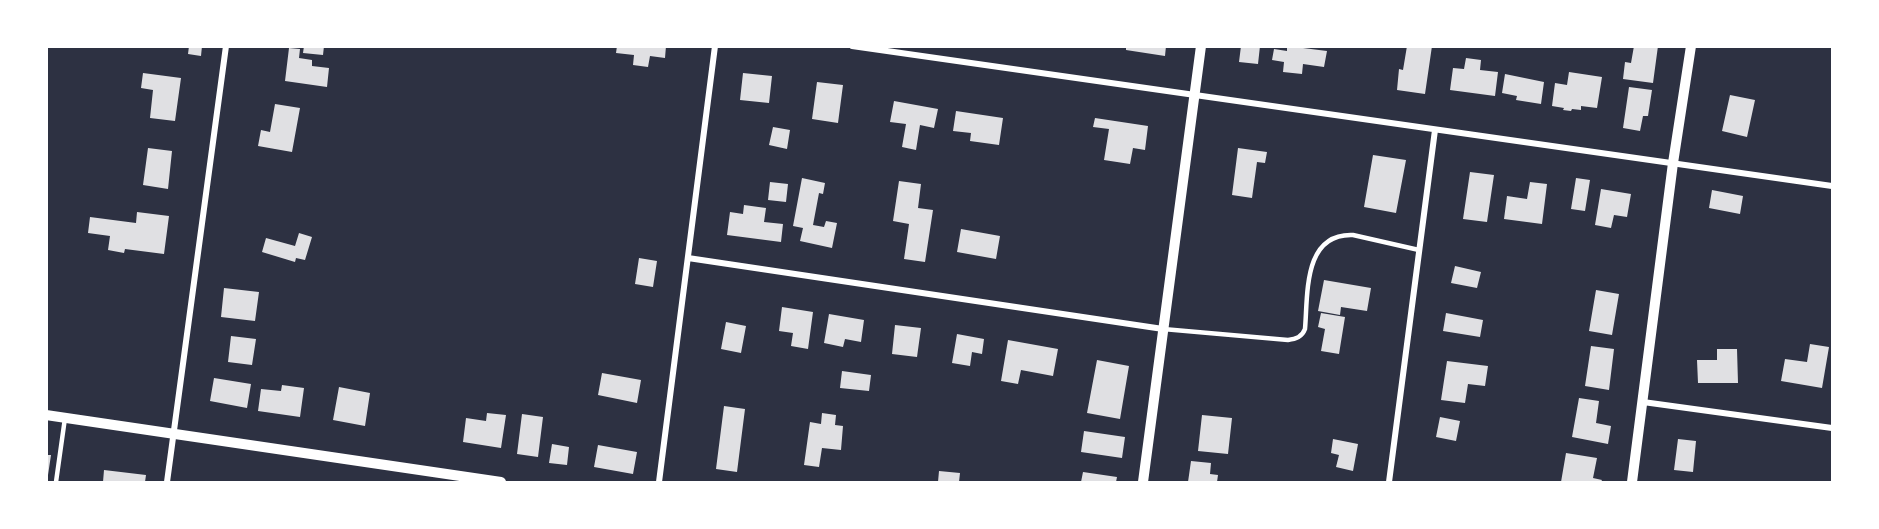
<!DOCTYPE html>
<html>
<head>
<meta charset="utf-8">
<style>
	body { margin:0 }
	#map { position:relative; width:1879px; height:529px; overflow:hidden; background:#2d3142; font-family:"Golos Text",sans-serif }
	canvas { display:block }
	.frame { position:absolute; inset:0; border:48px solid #fff; pointer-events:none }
</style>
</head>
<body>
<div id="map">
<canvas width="1879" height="529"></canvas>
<div class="frame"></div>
</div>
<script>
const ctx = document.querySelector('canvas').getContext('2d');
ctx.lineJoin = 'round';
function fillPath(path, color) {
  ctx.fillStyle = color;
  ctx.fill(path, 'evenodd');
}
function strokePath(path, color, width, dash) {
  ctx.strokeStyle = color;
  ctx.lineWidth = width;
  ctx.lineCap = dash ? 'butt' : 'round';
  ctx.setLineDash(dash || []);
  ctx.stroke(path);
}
fillPath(new Path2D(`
	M 189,46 L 202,46 L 201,56 L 188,54 Z
	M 304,46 L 324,46 L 323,55 L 303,53 Z
	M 617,46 L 666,46 L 665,58 L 650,56 L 648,67 L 633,65 L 634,55 L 616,53 Z
	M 1126,46 L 1166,46 L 1165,56 L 1126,50 Z
	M 1241,46 L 1260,46 L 1258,64 L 1239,62 Z
	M 1287,46 L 1327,51 L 1324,67 L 1303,64 L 1302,74 L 1283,72 L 1284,62 L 1272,60 L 1274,49 L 1287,51 Z
	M 1407,46 L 1432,46 L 1425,94 L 1397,90 L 1399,69 L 1403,70 Z
	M 1634,46 L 1658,46 L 1653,83 L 1623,79 L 1625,62 L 1631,63 Z
	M 289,48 L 300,49 L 299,58 L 312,60 L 312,66 L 329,68 L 327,87 L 285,81 Z
	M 1466,58 L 1481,60 L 1480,70 L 1498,72 L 1495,96 L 1450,90 L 1453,68 L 1464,69 Z
	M 1569,72 L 1602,77 L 1597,108 L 1581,106 L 1581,110 L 1572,109 L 1571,111 L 1563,110 L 1564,108 L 1552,106 L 1555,83 L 1567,85 Z
	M 143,73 L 181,78 L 175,121 L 150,118 L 153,90 L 141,88 Z
	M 743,73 L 772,76 L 769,103 L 740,100 Z
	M 1505,74 L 1544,82 L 1541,104 L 1516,100 L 1517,96 L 1502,93 Z
	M 817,82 L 843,85 L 838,123 L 812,119 Z
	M 1629,87 L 1652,90 L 1648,116 L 1643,116 L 1640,131 L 1623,128 Z
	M 1730,95 L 1755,100 L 1747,137 L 1722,131 Z
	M 894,101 L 938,109 L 934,128 L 920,125 L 916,150 L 902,147 L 906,124 L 890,122 Z
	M 275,104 L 300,108 L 292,152 L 258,146 L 261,130 L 270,132 Z
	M 956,111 L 1003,118 L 999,145 L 970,141 L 971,133 L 953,131 Z
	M 1095,118 L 1148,126 L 1145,150 L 1133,148 L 1130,164 L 1104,160 L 1109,129 L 1093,127 Z
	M 773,127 L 790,130 L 787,149 L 769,145 Z
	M 148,148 L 172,151 L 168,189 L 143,185 Z
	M 1238,148 L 1267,152 L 1265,163 L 1257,162 L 1252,198 L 1232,195 Z
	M 1373,155 L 1406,160 L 1396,213 L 1364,207 Z
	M 1470,172 L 1494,175 L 1487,222 L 1463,219 Z
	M 802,178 L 825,183 L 823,194 L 819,193 L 813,225 L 824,227 L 826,221 L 837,223 L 832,248 L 800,241 L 803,228 L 793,226 Z
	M 1576,178 L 1590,180 L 1585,211 L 1571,209 Z
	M 899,181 L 921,184 L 918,208 L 933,210 L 925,262 L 904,259 L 909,224 L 893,221 Z
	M 770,182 L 788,184 L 786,202 L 768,200 Z
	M 1530,182 L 1547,184 L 1542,224 L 1504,219 L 1507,196 L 1527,199 Z
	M 1601,189 L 1631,194 L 1627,217 L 1614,215 L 1611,228 L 1595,225 Z
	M 1712,190 L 1743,196 L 1740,214 L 1709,208 Z
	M 744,205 L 766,208 L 764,222 L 783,224 L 781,242 L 727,235 L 730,212 L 743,214 Z
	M 137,212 L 169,216 L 164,254 L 125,249 L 124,253 L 108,250 L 110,236 L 88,233 L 90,217 L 136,223 Z
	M 961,229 L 1000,236 L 996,259 L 957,252 Z
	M 299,233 L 312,237 L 305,260 L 296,258 L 295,262 L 262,252 L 266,238 L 295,246 Z
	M 639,258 L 657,261 L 653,287 L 635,284 Z
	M 1455,266 L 1481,272 L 1477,288 L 1451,283 Z
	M 1324,280 L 1371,288 L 1367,311 L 1341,307 L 1340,315 L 1318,311 Z
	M 224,288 L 259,292 L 255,321 L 221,317 Z
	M 1596,290 L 1619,294 L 1612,335 L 1589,331 Z
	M 782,307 L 813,312 L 808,349 L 791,346 L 793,333 L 779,331 Z
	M 1321,313 L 1345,317 L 1339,354 L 1321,351 L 1325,329 L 1318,327 Z
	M 1446,313 L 1483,320 L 1480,337 L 1443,331 Z
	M 829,314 L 864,320 L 861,342 L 845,339 L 843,347 L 824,343 Z
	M 726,322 L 746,326 L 741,353 L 721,349 Z
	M 895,325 L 921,328 L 917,357 L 892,354 Z
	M 957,334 L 984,339 L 982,354 L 972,352 L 970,366 L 952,363 Z
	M 231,336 L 256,339 L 252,365 L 228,362 Z
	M 1008,340 L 1058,349 L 1053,376 L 1021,370 L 1018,384 L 1001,381 Z
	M 1810,344 L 1829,347 L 1822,388 L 1781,381 L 1785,359 L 1807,362 Z
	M 1591,346 L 1614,349 L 1609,390 L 1585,386 Z
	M 1717,349 L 1737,349 L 1738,383 L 1698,383 L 1697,360 L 1717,360 Z
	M 1097,360 L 1129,366 L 1120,419 L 1087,413 Z
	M 1447,361 L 1488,366 L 1485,386 L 1468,384 L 1465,403 L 1441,400 Z
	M 842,371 L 871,375 L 869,391 L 840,388 Z
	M 602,373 L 641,380 L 637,403 L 598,395 Z
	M 214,378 L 251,384 L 247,408 L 210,401 Z
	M 282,385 L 304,388 L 300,417 L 258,411 L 261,389 L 281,391 Z
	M 339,387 L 370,393 L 365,426 L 333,420 Z
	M 1579,398 L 1599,401 L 1596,423 L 1611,426 L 1608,444 L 1572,437 Z
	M 724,406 L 745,409 L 737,472 L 716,469 Z
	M 487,413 L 506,415 L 501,448 L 463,442 L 466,418 L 486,421 Z
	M 822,413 L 836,415 L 835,425 L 843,426 L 841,450 L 822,448 L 819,467 L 804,465 L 810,422 L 821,424 Z
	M 522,414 L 543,417 L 538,457 L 517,454 Z
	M 1202,415 L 1232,418 L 1228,454 L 1198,451 Z
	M 1440,417 L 1460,421 L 1456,441 L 1436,437 Z
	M 1084,431 L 1125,437 L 1122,458 L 1081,452 Z
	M 1333,439 L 1358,444 L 1353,471 L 1336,467 L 1339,455 L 1331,453 Z
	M 1678,439 L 1696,441 L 1693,472 L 1674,470 Z
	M 552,444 L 569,447 L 567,465 L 549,463 Z
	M 598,445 L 637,452 L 633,474 L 594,467 Z
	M 1566,453 L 1597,458 L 1593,478 L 1602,480 L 1601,482 L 1561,482 Z
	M 46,455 L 51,455 L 48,475 L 46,475 Z
	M 1191,461 L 1211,463 L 1210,474 L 1218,475 L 1217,482 L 1188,482 Z
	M 104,470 L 146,475 L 145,482 L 103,482 Z
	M 939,471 L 960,473 L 959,482 L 938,482 Z
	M 1083,472 L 1117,477 L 1116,482 L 1081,482 Z`), '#e0e0e3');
strokePath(new Path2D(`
	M 1163,329 L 1288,340 C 1296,339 1302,337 1305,329 C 1308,294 1303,233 1353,235 L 1419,250
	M 56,482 L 65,418`), '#fff', 4.5);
strokePath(new Path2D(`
	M 852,46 L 1832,186
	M 688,258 L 1163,329
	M 1643,402 L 1832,428
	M 167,482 L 226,46
	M 659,482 L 715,46
	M 1389,482 L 1435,130`), '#fff', 6);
strokePath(new Path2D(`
	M 46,415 L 501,482
	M 1143,482 L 1201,46
	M 1632,482 L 1673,163 L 1691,46`), '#fff', 10);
</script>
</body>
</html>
